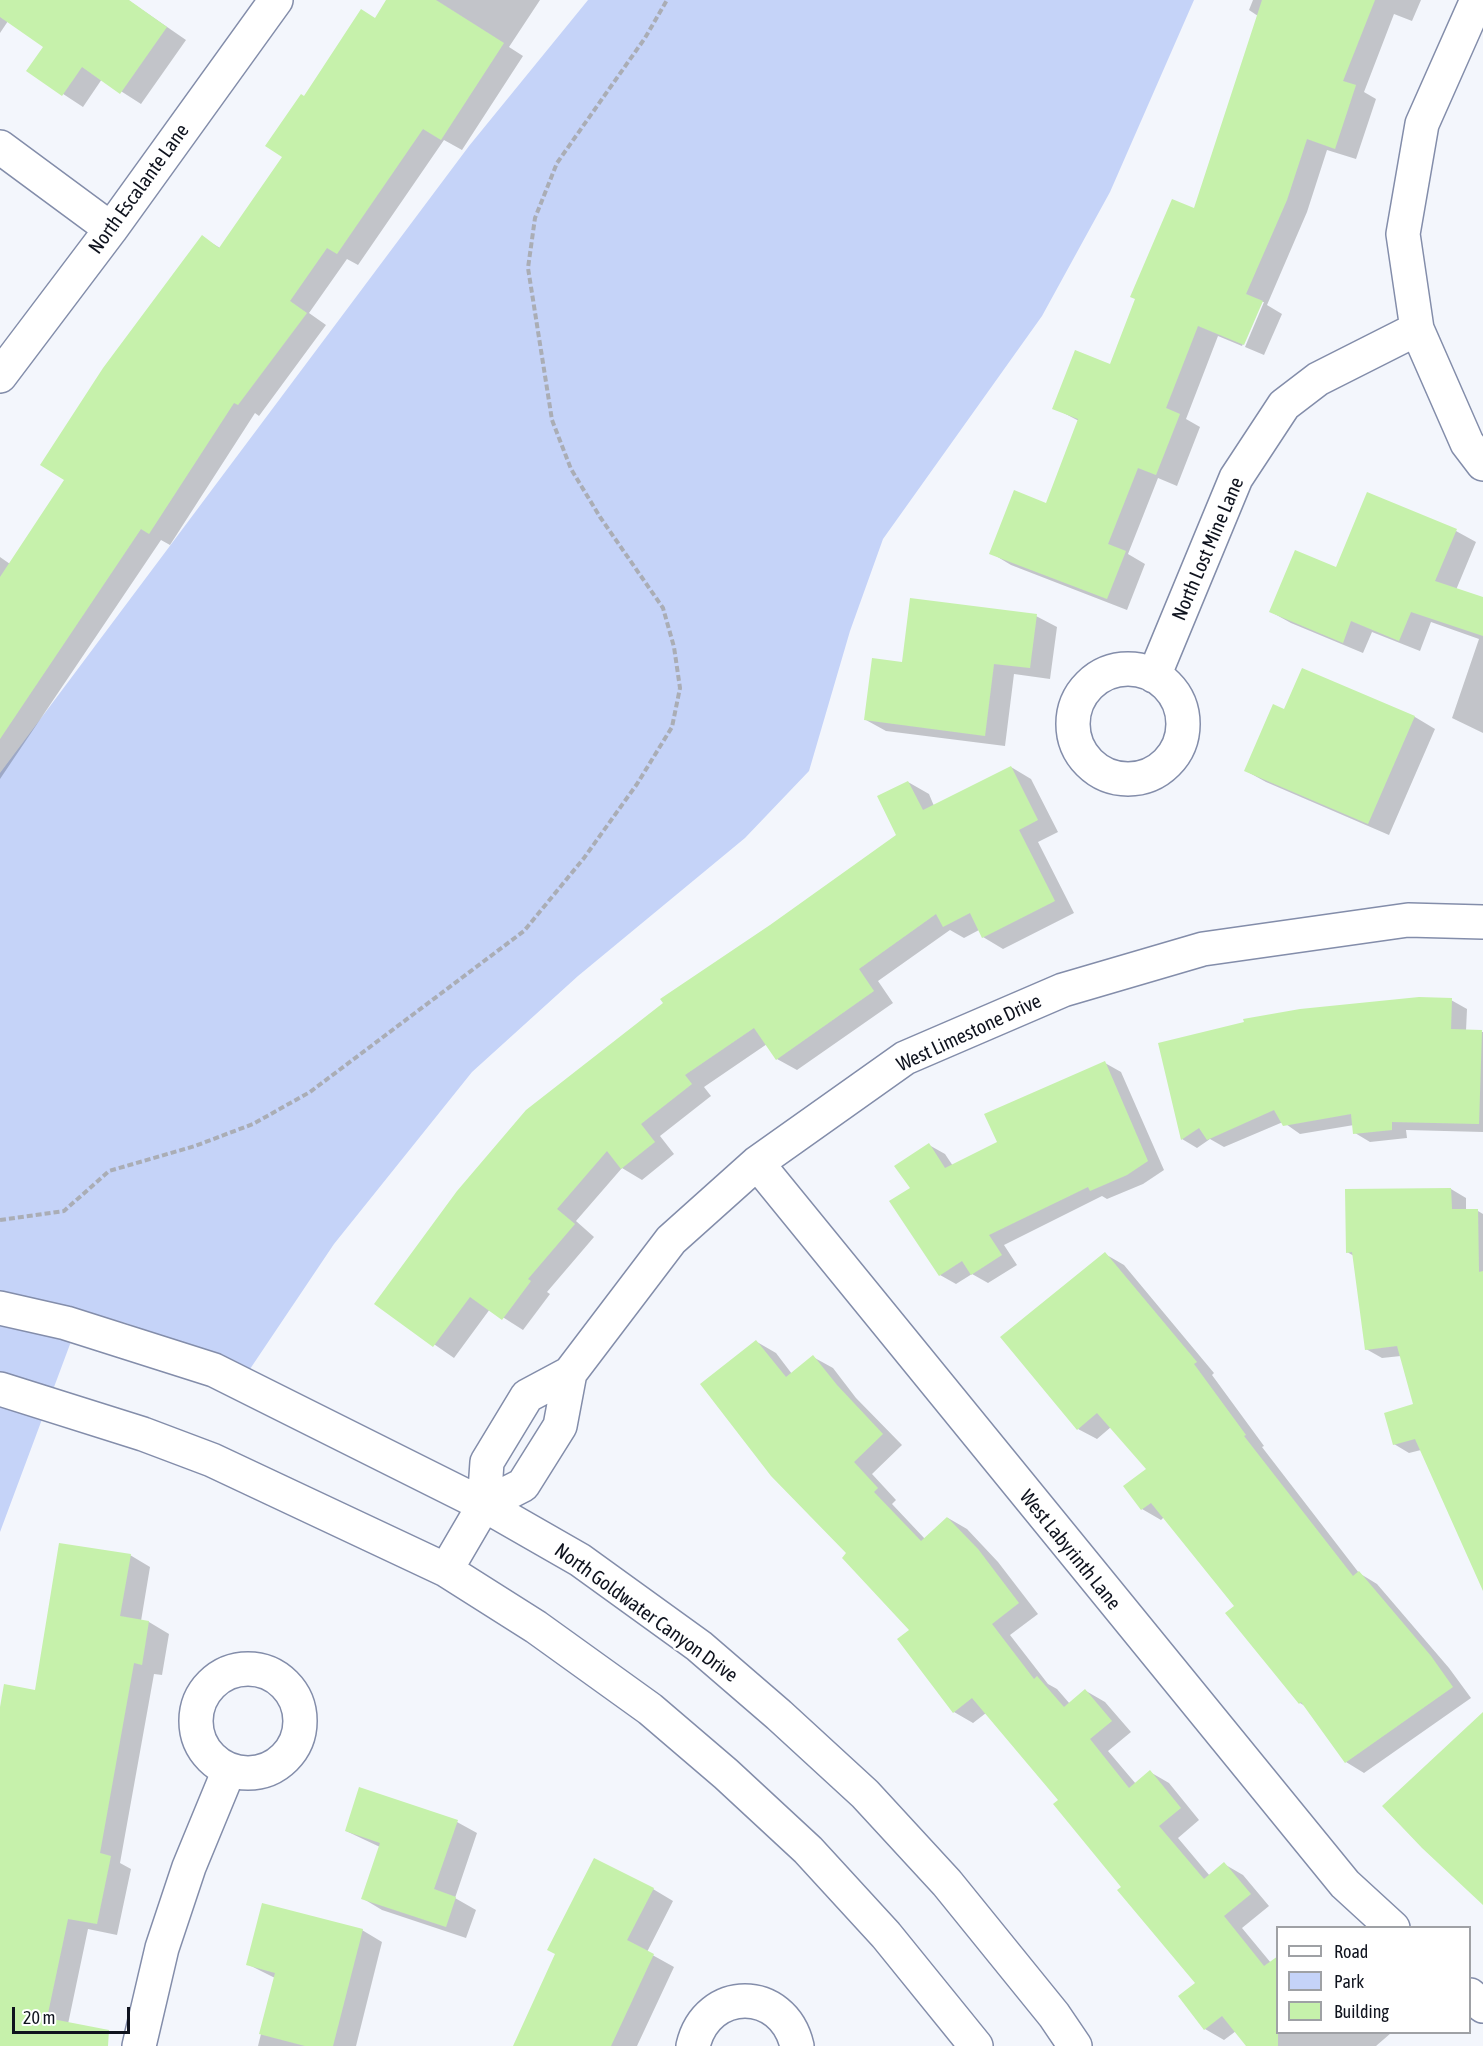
<!DOCTYPE html>
<html>
<head>
<meta charset="utf-8">
<style>
	body { margin:0 }
	#map { position:relative; width:1483px; height:2046px; overflow:hidden; background:#f3f6fc; font-family:"Asap Condensed",sans-serif }
	canvas { display:block }
	.legend { position:absolute; left:1276px; top:1926px; width:195px; height:108px; box-sizing:border-box; background:#fff; border:2px solid #9fa1a5; margin:0; padding:8px 10px; list-style:none; font-size:18px; color:#0f131e }
	.legend li { display:flex; align-items:center; gap:12px; height:30px }
	.legend b { width:30px; border:2px solid #9fa1a5 }
	.scale { position:absolute; left:12px; top:2007px; width:118px; height:27px; box-sizing:border-box; border:3px solid #0f131e; border-top:0; padding-left:8px; font-size:18px; line-height:21px; white-space:nowrap; color:#0f131e; -webkit-text-stroke:4px #fff; paint-order:stroke }
</style>
</head>
<body>
<div id="map">
<canvas width="1483" height="2046"></canvas>
<ul class="legend">
<li><b style="height:8px;background:#fff"></b>Road</li>
<li><b style="height:16px;background:#c5d3f8"></b>Park</li>
<li><b style="height:16px;background:#c6f1ab"></b>Building</li>
</ul>
<div class="scale">20 m</div>
</div>
<script>
const ctx = document.querySelector('canvas').getContext('2d');
ctx.lineJoin = 'round';
function fillPath(path, color) {
  ctx.fillStyle = color;
  ctx.fill(path, 'evenodd');
}
function strokePath(path, color, width, dash) {
  ctx.strokeStyle = color;
  ctx.lineWidth = width;
  ctx.lineCap = dash ? 'butt' : 'round';
  ctx.setLineDash(dash || []);
  ctx.stroke(path);
}
function write(font, color, halo, rows, align = 'center') {
  ctx.font = font + ' "Asap Condensed",sans-serif';
  ctx.lineWidth = 5;
  ctx.setLineDash([]);
  ctx.textBaseline = 'middle';
  ctx.strokeStyle = halo;
  ctx.fillStyle = color;
  for (const [text, x, y, turn = 0] of rows) {
    ctx.save();
    ctx.translate(x, y);
    ctx.rotate((+turn || 0) * Math.PI / 180);
    ctx.textAlign = isNaN(turn) ? turn : align;
    if (halo) ctx.strokeText(text, 0, 0);
    ctx.fillText(text, 0, 0);
    ctx.restore();
  }
}
fillPath(new Path2D(`
	M 588,0 L 1194,0 L 1110,192 L 1042,316 L 883,539 L 850,631 L 809,771 L 745,838 L 578,976 L 472,1072 L 334,1244 L 250,1369 L 126,1323 L 82,1312 L 0,1532 L 0,773 L 469,146 Z`), '#c5d3f8');
fillPath(new Path2D(`
	M 0,0 L 128,0 L 186,40 L 141,104 L 102,79 L 83,107 L 28,71 L 46,46 L 8,21 L 0,33 Z
	M 388,0 L 540,0 L 509,47 L 523,56 L 462,150 L 444,140 L 358,265 L 347,259 L 309,313 L 326,325 L 259,416 L 255,413 L 170,545 L 161,540 L 0,779 L 0,557 L 10,564 L 67,480 L 202,237 L 220,248 L 284,156 L 305,98 L 376,19 Z
	M 1253,0 L 1421,0 L 1412,21 L 1394,14 L 1364,92 L 1376,99 L 1356,159 L 1327,150 L 1307,212 L 1267,305 L 1282,314 L 1264,355 L 1245,347 L 1264,302 L 1261,302 L 1242,346 L 1218,336 L 1186,419 L 1200,427 L 1177,486 L 1158,478 L 1128,554 L 1145,564 L 1127,610 L 1011,565 L 991,553 L 1047,505 L 1079,421 L 1054,408 L 1110,366 L 1195,210 L 1258,16 L 1249,10 Z
	M 1456,531 L 1476,542 L 1456,590 L 1483,599 L 1483,733 L 1452,718 L 1479,639 L 1431,622 L 1420,651 L 1372,632 L 1363,653 L 1291,623 L 1271,612 L 1337,569 Z
	M 1036,616 L 1057,627 L 1050,679 L 1014,674 L 1005,746 L 886,731 L 866,720 L 903,663 Z
	M 1303,670 L 1415,717 L 1435,729 L 1389,835 L 1266,782 L 1246,771 L 1285,711 Z
	M 1011,767 L 1031,779 L 1058,832 L 1038,842 L 1074,913 L 1003,949 L 983,937 L 979,930 L 964,938 L 950,930 L 878,981 L 893,1003 L 797,1070 L 777,1059 L 767,1044 L 704,1087 L 711,1096 L 660,1136 L 674,1154 L 642,1180 L 622,1168 L 576,1221 L 594,1237 L 547,1292 L 550,1294 L 523,1330 L 490,1309 L 454,1358 L 376,1304 L 771,927 L 898,835 L 908,782 L 929,794 L 934,806 Z
	M 1451,1000 L 1467,1009 L 1466,1031 L 1483,1032 L 1483,1132 L 1406,1130 L 1407,1138 L 1370,1142 L 1355,1133 L 1354,1125 L 1300,1134 L 1283,1122 L 1224,1147 L 1210,1139 L 1197,1148 L 1182,1139 L 1159,1044 Z
	M 1105,1063 L 1121,1072 L 1164,1170 L 1143,1184 L 1107,1199 L 1102,1196 L 1004,1245 L 1017,1265 L 988,1283 L 972,1274 L 956,1284 L 940,1275 L 912,1188 L 929,1145 L 945,1154 L 953,1166 L 999,1143 Z
	M 1451,1189 L 1466,1198 L 1466,1211 L 1478,1211 L 1483,1214 L 1483,1568 L 1421,1450 L 1409,1453 L 1394,1444 L 1415,1405 L 1401,1356 L 1382,1358 L 1366,1349 L 1354,1256 L 1347,1252 Z
	M 1105,1254 L 1124,1265 L 1214,1373 L 1212,1375 L 1264,1446 L 1262,1447 L 1359,1573 L 1377,1584 L 1449,1668 L 1471,1698 L 1364,1773 L 1346,1762 L 1305,1706 L 1300,1703 L 1236,1606 L 1164,1517 L 1161,1520 L 1142,1509 L 1148,1469 L 1111,1427 L 1097,1439 L 1078,1429 Z
	M 757,1342 L 776,1353 L 792,1374 L 813,1357 L 833,1368 L 856,1398 L 902,1445 L 872,1474 L 896,1500 L 892,1504 L 925,1539 L 948,1518 L 967,1529 L 998,1562 L 1038,1614 L 1010,1635 L 1048,1684 L 1057,1689 L 1070,1704 L 1086,1691 L 1105,1702 L 1131,1732 L 1108,1751 L 1136,1784 L 1150,1772 L 1169,1783 L 1199,1820 L 1178,1838 L 1210,1876 L 1224,1864 L 1243,1875 L 1269,1906 L 1242,1928 L 1271,1963 L 1278,2032 L 1391,2033 L 1376,2046 L 1252,2046 L 1236,2031 L 1224,2040 L 1205,2029 L 1197,1983 L 1060,1800 L 986,1713 L 973,1723 L 954,1712 L 911,1630 L 849,1553 Z
	M 130,1555 L 150,1567 L 141,1621 L 149,1622 L 169,1634 L 162,1675 L 154,1674 L 120,1863 L 131,1869 L 117,1935 L 88,1929 L 68,2024 L 87,2046 L 0,2046 L 0,1715 L 36,1691 Z
	M 457,1822 L 477,1833 L 455,1898 L 476,1910 L 466,1938 L 382,1910 L 362,1898 L 380,1847 L 346,1831 Z
	M 653,1889 L 673,1901 L 647,1952 L 674,1967 L 637,2046 L 515,2046 Z
	M 362,1930 L 382,1942 L 356,2046 L 258,2046 L 275,1978 L 247,1964 Z`), '#0003');
fillPath(new Path2D(`
	M 0,0 L 129,0 L 167,27 L 120,94 L 82,67 L 62,96 L 26,71 L 43,47 L 0,17 Z
	M 386,0 L 436,0 L 504,43 L 441,140 L 423,129 L 337,254 L 327,248 L 290,301 L 307,313 L 238,405 L 234,403 L 149,534 L 141,529 L 0,739 L 0,577 L 64,480 L 40,465 L 103,368 L 202,235 L 219,248 L 282,157 L 265,146 L 301,94 L 304,96 L 361,9 L 375,18 Z
	M 1262,0 L 1375,0 L 1343,81 L 1356,85 L 1335,149 L 1307,139 L 1287,200 L 1246,294 L 1263,301 L 1244,345 L 1198,326 L 1166,408 L 1180,414 L 1156,475 L 1138,468 L 1108,544 L 1126,551 L 1107,599 L 989,554 L 1014,490 L 1046,503 L 1078,419 L 1052,409 L 1075,350 L 1110,364 L 1135,299 L 1130,297 L 1172,199 L 1194,208 Z
	M 1367,492 L 1457,529 L 1435,581 L 1483,597 L 1483,636 L 1411,612 L 1399,641 L 1351,621 L 1343,643 L 1269,612 L 1295,550 L 1336,567 Z
	M 910,598 L 1037,614 L 1030,668 L 994,664 L 985,736 L 864,720 L 872,658 L 902,662 Z
	M 1302,668 L 1415,716 L 1368,824 L 1244,771 L 1273,704 L 1284,709 Z
	M 1011,766 L 1038,820 L 1019,830 L 1055,901 L 982,938 L 970,913 L 943,927 L 936,914 L 859,969 L 874,991 L 776,1060 L 754,1028 L 685,1075 L 692,1084 L 641,1124 L 655,1142 L 621,1169 L 607,1151 L 557,1209 L 575,1224 L 528,1279 L 531,1281 L 502,1320 L 470,1297 L 433,1347 L 374,1304 L 457,1191 L 526,1110 L 663,1003 L 660,999 L 770,925 L 896,835 L 877,796 L 908,781 L 923,810 Z
	M 1419,997 L 1452,998 L 1451,1029 L 1482,1030 L 1479,1124 L 1392,1122 L 1392,1130 L 1353,1134 L 1351,1114 L 1283,1126 L 1274,1110 L 1207,1140 L 1199,1128 L 1181,1140 L 1158,1043 L 1244,1022 L 1243,1019 L 1300,1009 Z
	M 1105,1061 L 1148,1161 L 1127,1175 L 1090,1191 L 1088,1187 L 989,1235 L 1002,1255 L 971,1275 L 962,1261 L 939,1276 L 889,1201 L 910,1188 L 894,1166 L 929,1143 L 945,1168 L 997,1142 L 984,1114 Z
	M 1451,1188 L 1452,1209 L 1478,1209 L 1479,1272 L 1483,1271 L 1483,1591 L 1415,1439 L 1393,1445 L 1384,1413 L 1413,1404 L 1397,1346 L 1365,1350 L 1352,1252 L 1346,1253 L 1345,1189 Z
	M 1105,1252 L 1197,1362 L 1194,1364 L 1246,1435 L 1244,1436 L 1353,1576 L 1359,1571 L 1431,1656 L 1453,1687 L 1345,1763 L 1301,1702 L 1299,1704 L 1225,1613 L 1234,1606 L 1151,1503 L 1141,1510 L 1123,1486 L 1146,1469 L 1097,1413 L 1077,1430 L 1000,1337 Z
	M 756,1340 L 786,1377 L 813,1355 L 837,1385 L 883,1434 L 854,1462 L 878,1488 L 874,1492 L 921,1541 L 947,1517 L 978,1549 L 1019,1603 L 992,1624 L 1034,1679 L 1037,1676 L 1064,1707 L 1085,1689 L 1112,1721 L 1090,1739 L 1129,1788 L 1150,1770 L 1181,1808 L 1159,1826 L 1204,1879 L 1224,1862 L 1251,1894 L 1224,1916 L 1264,1966 L 1278,1956 L 1278,2046 L 1246,2046 L 1222,2016 L 1204,2030 L 1178,1996 L 1195,1983 L 1117,1890 L 1121,1887 L 1053,1804 L 1058,1800 L 972,1698 L 953,1713 L 897,1639 L 909,1630 L 842,1558 L 846,1553 L 771,1476 L 700,1384 Z
	M 59,1543 L 131,1554 L 120,1616 L 149,1621 L 142,1665 L 134,1663 L 100,1853 L 111,1856 L 97,1924 L 68,1919 L 47,2018 L 109,2030 L 108,2046 L 0,2046 L 0,1707 L 4,1684 L 35,1690 Z
	M 1483,1712 L 1483,1905 L 1422,1848 L 1382,1806 Z
	M 359,1787 L 458,1820 L 434,1889 L 456,1897 L 446,1927 L 361,1899 L 380,1843 L 345,1831 Z
	M 594,1858 L 654,1888 L 627,1940 L 654,1954 L 611,2046 L 513,2046 L 555,1954 L 547,1950 Z
	M 262,1903 L 363,1929 L 333,2046 L 305,2046 L 259,2034 L 275,1973 L 246,1965 Z`), '#c6f1ab');
const minor = new Path2D(`
	M 1477,0 L 1422,124 L 1403,234 L 1417,329 L 1467,443 L 1483,464
	M 0,147 L 111,229
	M 0,376 L 111,229 L 276,0
	M1073 724a55 55 0 1 1 110 0a55 55 0 1 1-110 0Z
	M 1154,676 L 1236,478 L 1284,405 L 1318,379 L 1417,329
	M 757,1163 L 1345,1884 L 1393,1928
	M 0,1308 L 66,1323 L 214,1370 L 484,1505 L 580,1560 L 699,1646 L 779,1715 L 865,1794 L 947,1883 L 1054,2015 L 1075,2046
	M 0,1389 L 143,1434 L 212,1460 L 446,1570 L 536,1627 L 650,1709 L 726,1774 L 808,1850 L 886,1935 L 976,2046
	M 484,1505 L 523,1485 L 560,1426 L 570,1373
	M 446,1570 L 484,1505 L 487,1462 L 527,1396 L 570,1373 L 671,1240 L 757,1163 L 905,1058 L 1063,990 L 1203,949 L 1408,920 L 1483,922
	M196 1721a52 52 0 1 1 104 0a52 52 0 1 1-104 0Z
	M 1470,1995 L 1483,2006
	M 139,2046 L 162,1948 L 189,1867 L 229,1770
	M 693,2046 C 707,1986 783,1986 797,2046`);
strokePath(minor, '#838daa', 36);
strokePath(new Path2D(`
	M 0,1220 L 64,1211 L 109,1171 L 195,1146 L 253,1124 L 310,1092 L 524,931 L 584,858 L 637,784 L 672,727 L 680,688 L 674,647 L 663,608 L 600,517 L 571,469 L 552,420 L 528,268 L 535,218 L 557,163 L 645,38 L 667,0`), '#aaadb5', 4, [6, 3]);
strokePath(minor, '#fff', 33);
write('20px', '#0f131e', '#fff', [
	["North Escalante Lane",139,189,-54],
	["North Lost Mine Lane",1208,549,-67],
	["West Limestone Drive",969,1033,-25],
	["West Labyrinth Lane",1070,1550,51],
	["North Goldwater Canyon Drive",646,1613,36]
]);
</script>
</body>
</html>
